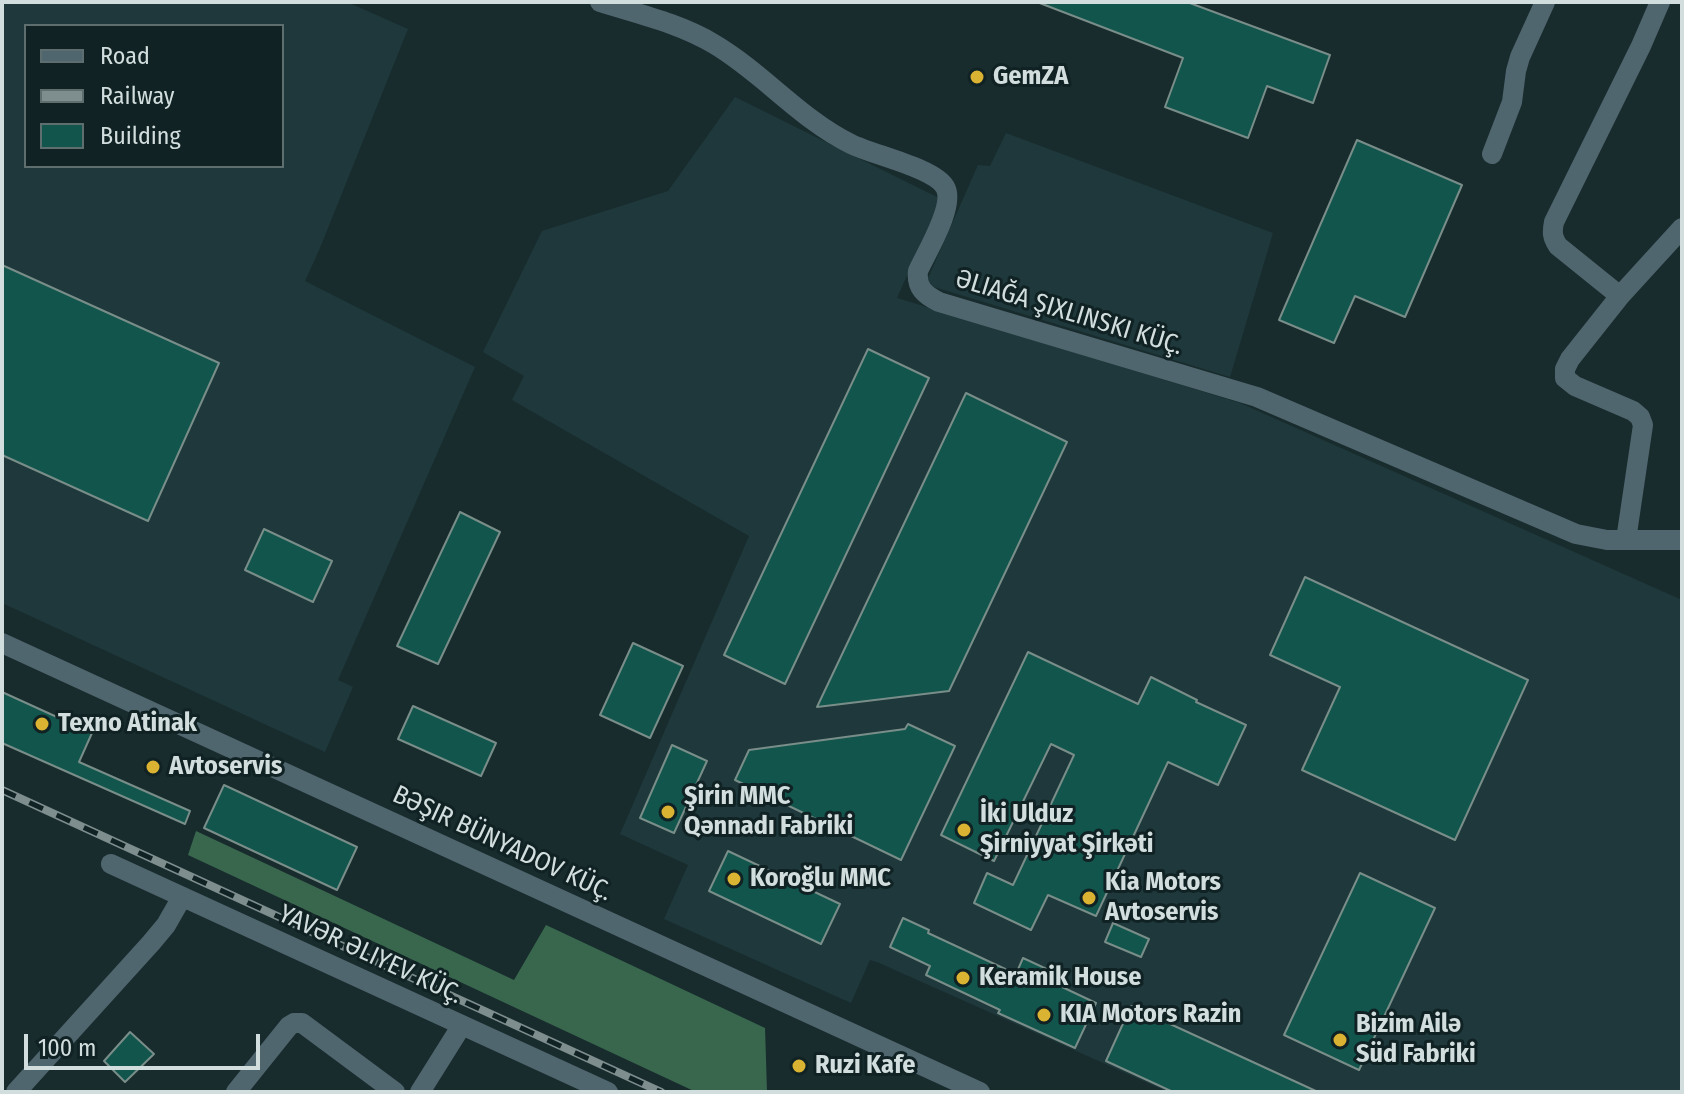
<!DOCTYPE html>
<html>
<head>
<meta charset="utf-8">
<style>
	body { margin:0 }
	#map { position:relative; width:1684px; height:1094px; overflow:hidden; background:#192c2d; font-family:"Fira Sans Condensed",sans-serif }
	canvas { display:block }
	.frame { position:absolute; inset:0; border:4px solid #d2ddde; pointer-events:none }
	.legend { position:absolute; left:24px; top:24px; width:260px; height:144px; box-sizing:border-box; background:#102223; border:2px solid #5e6d6e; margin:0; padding:10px 14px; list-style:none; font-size:24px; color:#d2ddde }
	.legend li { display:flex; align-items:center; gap:16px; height:40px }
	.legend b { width:40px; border:2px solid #5e6d6e }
	.scale { position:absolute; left:24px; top:1034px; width:236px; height:36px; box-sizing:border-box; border:4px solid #d2ddde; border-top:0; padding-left:10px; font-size:24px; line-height:28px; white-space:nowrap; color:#d2ddde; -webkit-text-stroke:6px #102223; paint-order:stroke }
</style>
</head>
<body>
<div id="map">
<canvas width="1684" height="1094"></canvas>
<div class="frame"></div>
<ul class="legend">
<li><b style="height:10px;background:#50666f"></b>Road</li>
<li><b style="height:10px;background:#7e8d8e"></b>Railway</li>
<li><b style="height:22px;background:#11554c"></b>Building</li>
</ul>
<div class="scale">100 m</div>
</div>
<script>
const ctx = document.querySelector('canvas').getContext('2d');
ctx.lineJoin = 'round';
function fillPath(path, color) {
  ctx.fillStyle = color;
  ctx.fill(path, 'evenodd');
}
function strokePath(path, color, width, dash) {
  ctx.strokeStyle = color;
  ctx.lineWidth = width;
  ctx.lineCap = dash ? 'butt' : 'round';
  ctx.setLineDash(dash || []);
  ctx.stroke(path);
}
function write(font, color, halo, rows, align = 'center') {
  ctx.font = font + ' "Fira Sans Condensed",sans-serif';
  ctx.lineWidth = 6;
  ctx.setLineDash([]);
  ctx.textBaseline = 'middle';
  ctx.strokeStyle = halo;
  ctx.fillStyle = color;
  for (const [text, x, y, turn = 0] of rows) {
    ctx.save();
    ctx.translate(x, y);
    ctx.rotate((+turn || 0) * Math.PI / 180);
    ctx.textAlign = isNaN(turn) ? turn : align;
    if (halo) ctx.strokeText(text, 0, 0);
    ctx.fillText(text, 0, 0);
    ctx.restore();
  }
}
fillPath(new Path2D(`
	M 2,2 L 347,2 L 408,29 L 320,248 L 305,281 L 475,367 L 338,680 L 353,687 L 325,752 L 2,603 ZM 26,26 L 282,26 L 282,166 L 26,166 Z
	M 735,97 L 941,199 L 897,298 L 1240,403 L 1682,600 L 1682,1092 L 1168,1092 L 877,962 L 870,960 L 851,1003 L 664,919 L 688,865 L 620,834 L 749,536 L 512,400 L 524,376 L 483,352 L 542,231 L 668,191 Z
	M 1006,133 L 1273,233 L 1230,377 L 931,286 L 928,278 L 978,165 L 990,166 Z`), '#1e383b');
fillPath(new Path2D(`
	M 196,831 L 514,980 L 546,925 L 765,1028 L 767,1092 L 696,1092 L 188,855 Z`), '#39674e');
const building = new Path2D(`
	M 1037,2 L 1187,2 L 1330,55 L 1313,103 L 1267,86 L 1248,138 L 1165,107 L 1183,58 Z
	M 1357,140 L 1462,185 L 1405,317 L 1355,296 L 1334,343 L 1279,320 Z
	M 2,265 L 219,363 L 148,521 L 2,455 Z
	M 868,349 L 929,378 L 785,684 L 724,655 Z
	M 966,393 L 1067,442 L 949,691 L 817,707 Z
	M 460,512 L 500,532 L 438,664 L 397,646 Z
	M 264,529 L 332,561 L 313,602 L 245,570 Z
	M 1305,577 L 1528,680 L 1455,840 L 1302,770 L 1340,687 L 1270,655 Z
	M 633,643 L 683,666 L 650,738 L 600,715 Z
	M 1028,652 L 1138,704 L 1151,677 L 1197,700 L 1196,702 L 1246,725 L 1218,785 L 1168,762 L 1096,916 L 1048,895 L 1031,930 L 974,903 L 987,873 L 1013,885 L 1074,755 L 1051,744 L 994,861 L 941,835 Z
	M 2,692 L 92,733 L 79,762 L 190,811 L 185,824 L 2,743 Z
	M 413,706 L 496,743 L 481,776 L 398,739 Z
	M 908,724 L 955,746 L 901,860 L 735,780 L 749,750 L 905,729 Z
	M 672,745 L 707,761 L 674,833 L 640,818 Z
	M 224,785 L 357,847 L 337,890 L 204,828 Z
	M 728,851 L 840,904 L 821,944 L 709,891 Z
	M 1360,873 L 1435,908 L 1359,1070 L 1284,1035 Z
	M 903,918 L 929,930 L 928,933 L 1016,974 L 1023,958 L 1064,977 L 1060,986 L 1096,1003 L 1075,1048 L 998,1013 L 1000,1010 L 926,975 L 930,966 L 890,947 Z
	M 1113,923 L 1149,939 L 1141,957 L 1105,942 Z
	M 1131,1006 L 1318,1092 L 1173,1092 L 1106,1061 Z
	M 130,1032 L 154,1054 L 125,1082 L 104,1061 Z`);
fillPath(building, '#11554c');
strokePath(building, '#798d89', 2);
strokePath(new Path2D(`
	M 600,2 C 638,14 679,23 714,44 C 763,73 800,119 851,144 C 873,155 934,168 945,187 C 956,205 926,253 918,271 C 916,288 925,295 939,302 L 1257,397 L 1576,534 L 1607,540 L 1682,540
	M 1492,154 L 1512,102 L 1516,71 L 1520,57 L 1545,2
	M 1620,296 L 1558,246 C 1552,237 1552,232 1554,222 L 1641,46 L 1660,2
	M 1626,540 L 1643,425 L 1640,417 L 1633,411 L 1575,386 L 1565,378 L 1565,369 L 1570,359 L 1620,296 L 1682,228
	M 2,643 L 980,1092
	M 111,864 L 608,1092
	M 16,1092 L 151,943 L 166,925 L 182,897
	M 236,1092 L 289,1026 L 294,1023 L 302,1023 L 395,1092
	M 420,1092 L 462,1025`), '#50666f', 20);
const rail = new Path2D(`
	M 2,790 L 661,1092`);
strokePath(rail, '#7e8d8e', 8);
strokePath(rail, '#102223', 5, [15]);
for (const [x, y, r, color] of [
	[977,77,8,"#dab333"],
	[42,724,8,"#dab333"],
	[153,767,8,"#dab333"],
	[668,812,8,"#dab333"],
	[964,830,8,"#dab333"],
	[734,879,8,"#dab333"],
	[1089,898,8,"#dab333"],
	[963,978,8,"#dab333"],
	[1044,1015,8,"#dab333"],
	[1340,1040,8,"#dab333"],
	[799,1066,8,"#dab333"]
]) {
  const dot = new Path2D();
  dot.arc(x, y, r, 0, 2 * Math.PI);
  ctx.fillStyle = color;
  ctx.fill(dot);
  strokePath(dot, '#102223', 3);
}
write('bold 26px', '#d2ddde', '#102223', [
	["GemZA",993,77],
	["Texno Atinak",58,724],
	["Avtoservis",169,767],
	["Şirin MMC",684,797],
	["Qənnadı Fabriki",684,827],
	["İki Ulduz",980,815],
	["Şirniyyat Şirkəti",980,845],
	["Koroğlu MMC",750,879],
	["Kia Motors",1105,883],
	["Avtoservis",1105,913],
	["Keramik House",979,978],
	["KIA Motors Razin",1060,1015],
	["Bizim Ailə",1356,1025],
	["Süd Fabriki",1356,1055],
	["Ruzi Kafe",815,1066]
], 'left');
write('26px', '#d2ddde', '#102223', [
	["ƏLIAĞA ŞIXLINSKI KÜÇ.",1069,313,17],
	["BƏŞIR BÜNYADOV KÜÇ.",502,844,25],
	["YAVƏR ƏLIYEV KÜÇ.",370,955,25]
]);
</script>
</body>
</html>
